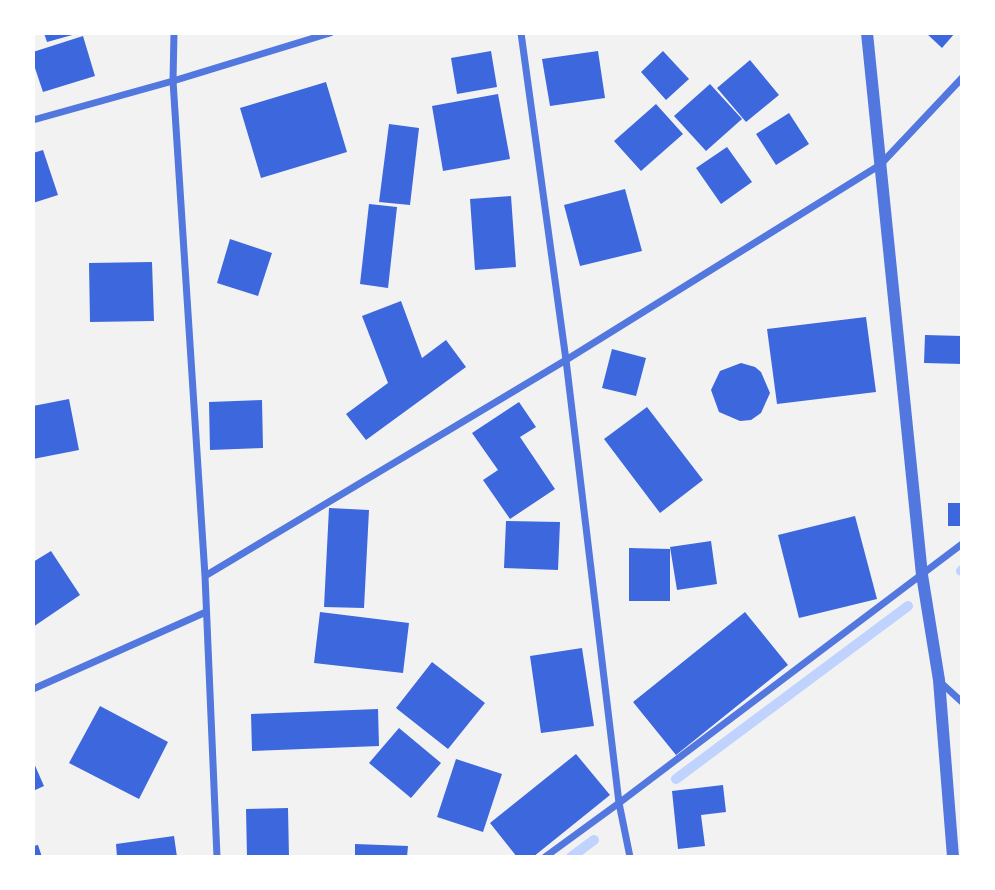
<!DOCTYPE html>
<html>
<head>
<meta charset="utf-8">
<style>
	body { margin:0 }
	#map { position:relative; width:995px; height:890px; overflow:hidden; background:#f2f2f2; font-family:"Alegreya Sans",sans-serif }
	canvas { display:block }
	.frame { position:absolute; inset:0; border:35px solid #fff; pointer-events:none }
</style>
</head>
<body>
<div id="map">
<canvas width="995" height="890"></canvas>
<div class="frame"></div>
</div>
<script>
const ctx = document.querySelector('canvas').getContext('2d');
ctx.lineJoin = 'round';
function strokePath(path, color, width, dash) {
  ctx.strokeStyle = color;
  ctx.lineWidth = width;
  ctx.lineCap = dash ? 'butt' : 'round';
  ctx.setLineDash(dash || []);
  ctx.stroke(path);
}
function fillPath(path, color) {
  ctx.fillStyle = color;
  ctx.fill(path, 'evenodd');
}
strokePath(new Path2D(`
	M 961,571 L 962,570
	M 676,779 L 908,606
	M 571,857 L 594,840`), '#bfd3fe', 10);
fillPath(new Path2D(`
	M 44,33 L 76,33 L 76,34 L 47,42 Z
	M 926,33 L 955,33 L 942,48 Z
	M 83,36 L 95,76 L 43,92 L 33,62 L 33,52 Z
	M 491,51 L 497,87 L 457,94 L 451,58 Z
	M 598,51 L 605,98 L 550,106 L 542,59 Z
	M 663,51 L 689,79 L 666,100 L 641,72 Z
	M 750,60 L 779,95 L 746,122 L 717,88 Z
	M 326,82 L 347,152 L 261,178 L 240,108 Z
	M 710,84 L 742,119 L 706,151 L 674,116 Z
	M 498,94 L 510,159 L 443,171 L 432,106 Z
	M 656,104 L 683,134 L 641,171 L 614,141 Z
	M 789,113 L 809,144 L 776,165 L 756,134 Z
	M 389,124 L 419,128 L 410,205 L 379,202 Z
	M 727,147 L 752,182 L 721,204 L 696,168 Z
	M 43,150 L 58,195 L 33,203 L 33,153 Z
	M 625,189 L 642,251 L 580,266 L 564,205 Z
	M 511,196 L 516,267 L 475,270 L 470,199 Z
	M 369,204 L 397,207 L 388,288 L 360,284 Z
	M 230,239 L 272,253 L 258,296 L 217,283 Z
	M 152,262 L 154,321 L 90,322 L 89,263 Z
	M 401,301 L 422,358 L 446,340 L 466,367 L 366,440 L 346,414 L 388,383 L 362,316 Z
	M 866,317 L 876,392 L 777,404 L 767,329 Z
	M 925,335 L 962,336 L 962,364 L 924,363 Z
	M 612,349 L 646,358 L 636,396 L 602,388 Z
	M 741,363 L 755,367 L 761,372 L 770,393 L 761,413 L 751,420 L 740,421 L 719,412 L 711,390 L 720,371 Z
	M 69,399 L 79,450 L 33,459 L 33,406 Z
	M 262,400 L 263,448 L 210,450 L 209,402 Z
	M 519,402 L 536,427 L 520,437 L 555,489 L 510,519 L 483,480 L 498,470 L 472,433 Z
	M 647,407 L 703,480 L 660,513 L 604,439 Z
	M 948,503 L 962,503 L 962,526 L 948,526 Z
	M 329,508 L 369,510 L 364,608 L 324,607 Z
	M 855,516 L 877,599 L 799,618 L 778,535 Z
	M 506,521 L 560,522 L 558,570 L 504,568 Z
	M 711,541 L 717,584 L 677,590 L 670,547 Z
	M 629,548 L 670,549 L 670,601 L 629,601 Z
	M 51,551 L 80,595 L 33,627 L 33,562 Z
	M 320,612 L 409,623 L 403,673 L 314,663 Z
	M 745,612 L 788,665 L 676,755 L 633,702 Z
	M 582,648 L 594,726 L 541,733 L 530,656 Z
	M 432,662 L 485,703 L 448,749 L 396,708 Z
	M 100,706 L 168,742 L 139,799 L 69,763 Z
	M 378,709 L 379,746 L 252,751 L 251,714 Z
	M 399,728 L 441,763 L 411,798 L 369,763 Z
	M 576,754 L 610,795 L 533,857 L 517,857 L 490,823 Z
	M 456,759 L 502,774 L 483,832 L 437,817 Z
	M 33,761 L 44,786 L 33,791 Z
	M 723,785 L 726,812 L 701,815 L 705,846 L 678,849 L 672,791 Z
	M 288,808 L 289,857 L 247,857 L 246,809 Z
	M 174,836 L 177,857 L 117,857 L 116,844 Z
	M 355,844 L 408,846 L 407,857 L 355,857 Z
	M 38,845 L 42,857 L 33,857 L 33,846 Z`), '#3d67dc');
strokePath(new Path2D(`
	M 174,33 L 173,81 L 205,576 L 217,857
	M 521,33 L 566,360 L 619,803 L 630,857
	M 33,120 L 173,81 L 330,33
	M 205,576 L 566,360 L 880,165 L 962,78
	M 939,681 L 962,702
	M 33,689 L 206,612
	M 545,857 L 619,803 L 962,544`), '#5277de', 7);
strokePath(new Path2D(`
	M 867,33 L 922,575 L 939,680 L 953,857`), '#5277de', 12);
</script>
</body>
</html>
